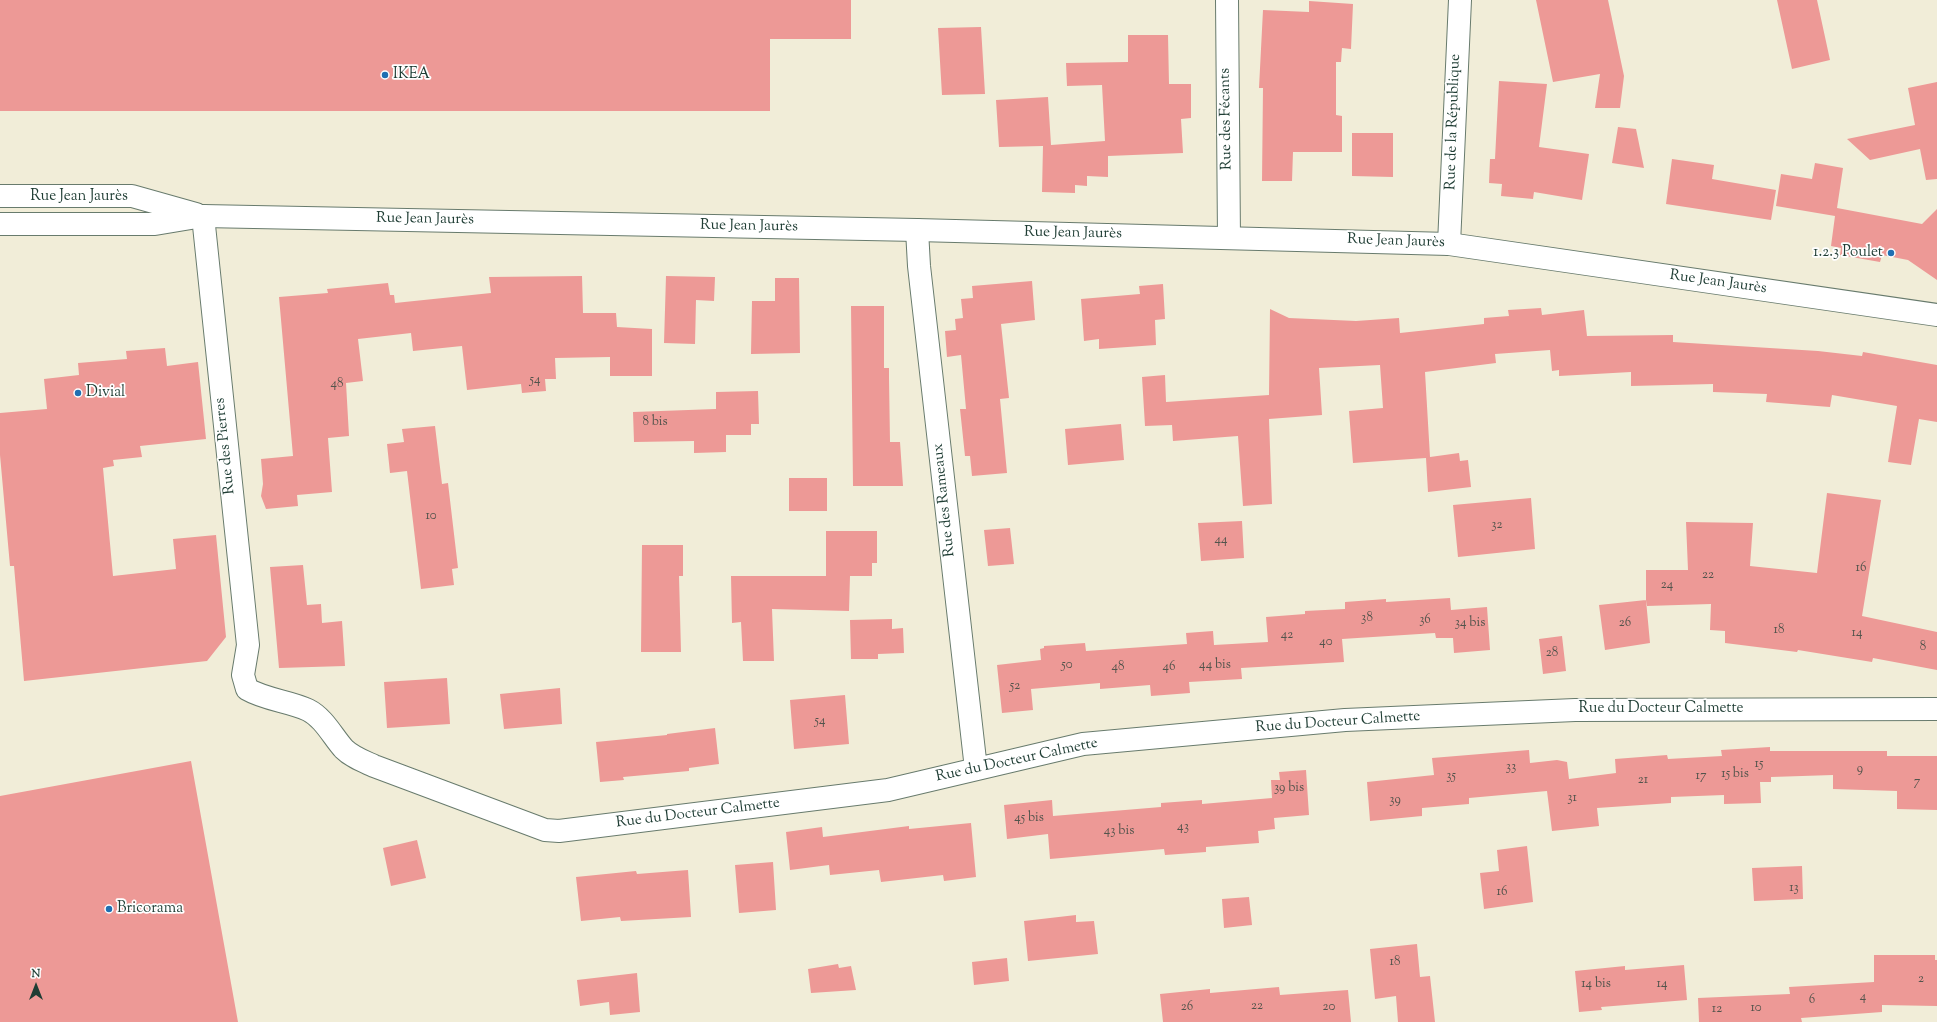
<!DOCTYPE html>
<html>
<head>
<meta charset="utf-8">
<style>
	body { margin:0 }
	#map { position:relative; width:1937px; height:1022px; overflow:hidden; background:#f1edd8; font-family:"Sorts Mill Goudy",serif }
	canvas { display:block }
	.north { position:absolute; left:16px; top:966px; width:40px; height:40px; -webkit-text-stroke:3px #fff; paint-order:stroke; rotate:0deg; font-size:11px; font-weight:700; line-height:16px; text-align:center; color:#1f3d34 }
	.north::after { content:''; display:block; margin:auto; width:14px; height:18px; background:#1f3d34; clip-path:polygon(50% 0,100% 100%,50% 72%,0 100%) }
</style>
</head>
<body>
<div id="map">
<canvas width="1937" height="1022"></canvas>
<div class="north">N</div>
</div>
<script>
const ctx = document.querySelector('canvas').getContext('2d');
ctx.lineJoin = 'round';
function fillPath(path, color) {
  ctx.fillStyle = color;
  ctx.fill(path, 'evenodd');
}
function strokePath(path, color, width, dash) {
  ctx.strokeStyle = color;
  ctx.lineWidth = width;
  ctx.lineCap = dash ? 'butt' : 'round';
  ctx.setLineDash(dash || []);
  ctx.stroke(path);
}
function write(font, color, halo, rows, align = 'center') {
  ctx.font = font + ' "Sorts Mill Goudy",serif';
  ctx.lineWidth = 3.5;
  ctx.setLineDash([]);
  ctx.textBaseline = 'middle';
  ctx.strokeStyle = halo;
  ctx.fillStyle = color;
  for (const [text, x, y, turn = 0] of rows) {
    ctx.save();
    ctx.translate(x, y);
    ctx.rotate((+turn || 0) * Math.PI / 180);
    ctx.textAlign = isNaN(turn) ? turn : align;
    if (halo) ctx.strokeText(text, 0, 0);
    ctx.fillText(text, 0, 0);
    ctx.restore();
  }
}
fillPath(new Path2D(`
	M 0,0 L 851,0 L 851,39 L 770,39 L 770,111 L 0,111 Z
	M 1536,0 L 1608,0 L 1624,76 L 1620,108 L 1595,108 L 1600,74 L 1553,82 Z
	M 1777,0 L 1817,0 L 1830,60 L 1792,69 Z
	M 1309,1 L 1353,4 L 1351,49 L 1342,48 L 1341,62 L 1336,62 L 1336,115 L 1342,116 L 1342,152 L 1293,152 L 1292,181 L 1262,181 L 1263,88 L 1259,88 L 1263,10 L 1309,12 Z
	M 981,27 L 985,94 L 942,95 L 938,28 Z
	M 1128,35 L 1168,35 L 1169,84 L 1191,84 L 1191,118 L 1181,119 L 1183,153 L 1108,156 L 1108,177 L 1087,176 L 1087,186 L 1075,185 L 1075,193 L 1042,192 L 1043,146 L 999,147 L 996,100 L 1048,97 L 1051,145 L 1105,141 L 1102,85 L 1067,86 L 1066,63 L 1128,62 Z
	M 1499,81 L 1547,84 L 1539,147 L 1589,154 L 1582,200 L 1534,192 L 1533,199 L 1501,196 L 1502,184 L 1489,183 L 1490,159 L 1495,159 Z
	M 1937,82 L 1937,179 L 1926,180 L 1920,149 L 1870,160 L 1847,139 L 1915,125 L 1908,88 Z
	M 1618,127 L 1636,129 L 1644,168 L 1612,163 Z
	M 1352,133 L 1393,133 L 1393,177 L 1352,176 Z
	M 1672,159 L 1714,165 L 1712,179 L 1776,190 L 1771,220 L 1666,204 Z
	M 1815,163 L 1843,168 L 1837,208 L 1922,224 L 1937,209 L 1937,280 L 1908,260 L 1882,255 L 1880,262 L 1840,255 L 1841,248 L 1831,246 L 1835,216 L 1776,206 L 1781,174 L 1812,179 Z
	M 582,276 L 583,313 L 616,313 L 617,327 L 652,329 L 652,376 L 610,376 L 610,357 L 555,358 L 556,379 L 545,379 L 546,391 L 522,393 L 521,384 L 467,390 L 462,346 L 413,351 L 411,333 L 358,339 L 363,381 L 346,383 L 349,436 L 328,438 L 332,492 L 297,495 L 298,506 L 266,509 L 261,496 L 263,484 L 261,459 L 293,456 L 279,297 L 328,293 L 327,289 L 388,283 L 390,295 L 394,295 L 395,303 L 491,293 L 489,277 Z
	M 666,276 L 715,277 L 714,301 L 696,300 L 695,344 L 664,343 Z
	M 775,278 L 799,278 L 800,353 L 751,354 L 752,301 L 775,301 Z
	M 1032,281 L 1035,320 L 1001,324 L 1009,398 L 1000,399 L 1007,473 L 972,476 L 970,456 L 965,456 L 960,409 L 966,409 L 961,355 L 947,357 L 945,331 L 956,330 L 955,319 L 963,318 L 961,299 L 973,298 L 972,286 Z
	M 1163,284 L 1165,319 L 1155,320 L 1156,345 L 1099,349 L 1099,339 L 1084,341 L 1081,299 L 1140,294 L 1139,286 Z
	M 851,306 L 884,306 L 884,368 L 889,368 L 889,378 L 890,442 L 900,442 L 903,486 L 853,486 Z
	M 1541,308 L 1542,315 L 1584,310 L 1587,336 L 1673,335 L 1673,342 L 1818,351 L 1862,356 L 1863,352 L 1937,365 L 1937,422 L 1919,419 L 1911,465 L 1888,462 L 1897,406 L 1832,395 L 1830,407 L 1766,402 L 1767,394 L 1713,392 L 1713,384 L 1631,386 L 1631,372 L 1559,376 L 1559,370 L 1552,371 L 1550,350 L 1495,354 L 1496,363 L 1425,372 L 1430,457 L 1459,453 L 1460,461 L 1468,460 L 1471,487 L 1428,492 L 1426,458 L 1353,463 L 1349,411 L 1383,408 L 1380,365 L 1319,368 L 1322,415 L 1269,419 L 1272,504 L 1243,506 L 1238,436 L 1173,441 L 1172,425 L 1145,426 L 1142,377 L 1165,375 L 1166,402 L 1269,395 L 1270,309 L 1289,318 L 1356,321 L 1399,318 L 1400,333 L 1484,324 L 1484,318 L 1509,316 L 1508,310 Z
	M 165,348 L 167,366 L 198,362 L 206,439 L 140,446 L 142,457 L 113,460 L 114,466 L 103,468 L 113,576 L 176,569 L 173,539 L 216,535 L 226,637 L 207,661 L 24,681 L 14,566 L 10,566 L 0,455 L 0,413 L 47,409 L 44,379 L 79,375 L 78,363 L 127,359 L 126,351 Z
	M 758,391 L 759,424 L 751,424 L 751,435 L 726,435 L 726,452 L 694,453 L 694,441 L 634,442 L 633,412 L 716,409 L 716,392 Z
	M 1121,424 L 1124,460 L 1068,465 L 1065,429 Z
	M 435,426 L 442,484 L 448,483 L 458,568 L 452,569 L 454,585 L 421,589 L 407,471 L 390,473 L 387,444 L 404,442 L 402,429 Z
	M 789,478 L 827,478 L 827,511 L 789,511 Z
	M 1827,493 L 1881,500 L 1862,616 L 1937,632 L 1937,670 L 1873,658 L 1872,662 L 1798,650 L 1797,652 L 1725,643 L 1725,631 L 1710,630 L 1711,604 L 1646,606 L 1646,570 L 1688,570 L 1686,522 L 1753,523 L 1750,566 L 1817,573 Z
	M 1531,498 L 1535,549 L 1458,557 L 1453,505 Z
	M 1242,521 L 1244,558 L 1201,561 L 1198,523 Z
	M 1010,528 L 1014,564 L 988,566 L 984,530 Z
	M 826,531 L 877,531 L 877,563 L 872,563 L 872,576 L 850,576 L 849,611 L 772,609 L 774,661 L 743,661 L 741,622 L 732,623 L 731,576 L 826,576 Z
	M 642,545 L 683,545 L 683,576 L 679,576 L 681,652 L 641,652 Z
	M 303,565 L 307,605 L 321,604 L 322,623 L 342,621 L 345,666 L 279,668 L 270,567 Z
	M 1450,598 L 1451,610 L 1487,607 L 1490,650 L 1454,653 L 1453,638 L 1436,638 L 1435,633 L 1342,639 L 1344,662 L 1241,668 L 1242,679 L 1189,682 L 1190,693 L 1151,696 L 1150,685 L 1100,689 L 1100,683 L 1031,689 L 1033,710 L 1002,713 L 997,665 L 1041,660 L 1040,649 L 1044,648 L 1044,646 L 1085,643 L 1086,651 L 1187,644 L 1186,633 L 1213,631 L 1214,645 L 1268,642 L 1266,617 L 1305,614 L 1305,611 L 1345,609 L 1345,602 L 1386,599 L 1386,602 Z
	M 1646,600 L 1650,643 L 1605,650 L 1599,605 Z
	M 892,619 L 892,629 L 903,628 L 904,653 L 878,654 L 878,659 L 851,659 L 850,620 Z
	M 1562,636 L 1566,671 L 1543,674 L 1539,639 Z
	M 447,678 L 450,724 L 387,728 L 384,682 Z
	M 560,688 L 562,724 L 504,729 L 500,694 Z
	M 845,695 L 849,744 L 794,749 L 790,700 Z
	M 715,728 L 719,764 L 689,768 L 689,771 L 623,777 L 624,780 L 600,782 L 596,742 L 667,735 L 667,734 Z
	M 1770,747 L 1770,751 L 1887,751 L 1887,756 L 1937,756 L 1937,810 L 1897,809 L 1897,791 L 1833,789 L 1833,775 L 1771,777 L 1771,782 L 1760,782 L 1761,803 L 1724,804 L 1724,795 L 1671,797 L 1671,803 L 1597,808 L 1599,826 L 1552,831 L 1547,791 L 1469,798 L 1469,804 L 1422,808 L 1422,816 L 1370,821 L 1367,782 L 1434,775 L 1432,758 L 1529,750 L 1530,763 L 1557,760 L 1567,762 L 1569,779 L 1616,773 L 1615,759 L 1667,755 L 1668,759 L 1722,756 L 1721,750 Z
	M 191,761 L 238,1022 L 0,1022 L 0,796 Z
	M 1306,770 L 1309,815 L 1274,818 L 1275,829 L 1258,831 L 1259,843 L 1206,847 L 1206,852 L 1165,855 L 1164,849 L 1050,859 L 1048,834 L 1007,839 L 1004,805 L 1052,800 L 1053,816 L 1161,807 L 1161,803 L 1202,800 L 1202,804 L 1272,798 L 1271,780 L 1280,780 L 1279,772 Z
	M 971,823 L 976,877 L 944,881 L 943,875 L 881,882 L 879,870 L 830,875 L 829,865 L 790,870 L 786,832 L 822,827 L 823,837 L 909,826 L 909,829 Z
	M 417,840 L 426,878 L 391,886 L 383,848 Z
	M 1527,846 L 1533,902 L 1484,909 L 1480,873 L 1499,871 L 1497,850 Z
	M 773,862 L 776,910 L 739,913 L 735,865 Z
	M 1802,866 L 1803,899 L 1754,901 L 1752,868 Z
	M 688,870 L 691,917 L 621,921 L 620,917 L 581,921 L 576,877 L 636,871 L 637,874 Z
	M 1249,897 L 1252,925 L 1224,928 L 1222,899 Z
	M 1076,915 L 1076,922 L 1094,921 L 1098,954 L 1028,961 L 1024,921 Z
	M 1417,944 L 1420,977 L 1430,976 L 1435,1022 L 1398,1022 L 1396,996 L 1375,999 L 1370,949 Z
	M 1874,955 L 1935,955 L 1935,960 L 1937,960 L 1937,1006 L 1882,1005 L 1882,1012 L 1801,1018 L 1802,1022 L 1699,1022 L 1698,998 L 1790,994 L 1789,987 L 1874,982 Z
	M 1007,958 L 1009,981 L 974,985 L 972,962 Z
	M 838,964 L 839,968 L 851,966 L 856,990 L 811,993 L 808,969 Z
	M 1684,965 L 1687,1000 L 1601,1007 L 1602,1010 L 1579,1012 L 1575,971 L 1625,966 L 1625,970 Z
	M 637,973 L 640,1012 L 610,1015 L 609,1002 L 580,1006 L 577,980 Z
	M 1279,987 L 1280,995 L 1348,990 L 1351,1022 L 1163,1022 L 1160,994 L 1210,989 L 1210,993 Z`), '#ed9996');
const minor = new Path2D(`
	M 1227,0 L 1229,238
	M 203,216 L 248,645 L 243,675 L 247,689 C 266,700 289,701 308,710 C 324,718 333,737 344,749 C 352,757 363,761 374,766 L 545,830 L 559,831 L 888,790 L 1083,744 L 1345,720 L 1575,710 L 1937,709
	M 917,230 L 919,266 L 976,769
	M 1449,244 L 1460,0`);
const major = new Path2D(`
	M 0,196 L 132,196 L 196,214
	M 0,224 L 155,224 L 203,216 L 917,230 L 1449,244 L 1937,315`);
strokePath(minor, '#687b6d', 24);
strokePath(major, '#687b6d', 24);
strokePath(minor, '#fff', 22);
strokePath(major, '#fff', 22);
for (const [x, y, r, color] of [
	[385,75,4,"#1f6fb2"],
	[1891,253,4,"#1f6fb2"],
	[78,393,4,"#1f6fb2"],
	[109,909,4,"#1f6fb2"]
]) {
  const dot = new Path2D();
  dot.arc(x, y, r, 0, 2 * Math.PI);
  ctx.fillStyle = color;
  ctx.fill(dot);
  strokePath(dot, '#fff', 1.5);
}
write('13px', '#52544c', null, [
	["54",535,381],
	["48",337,385],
	["8 bis",655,423],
	["10",431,517],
	["32",1497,526],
	["44",1221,541],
	["16",1861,569],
	["22",1708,576],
	["24",1667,586],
	["38",1367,619],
	["36",1425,621],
	["34 bis",1470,624],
	["26",1625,624],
	["18",1779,631],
	["14",1857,634],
	["42",1287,636],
	["40",1326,643],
	["8",1923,648],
	["28",1552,654],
	["50",1067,666],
	["44 bis",1215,666],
	["48",1118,668],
	["46",1169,668],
	["52",1015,687],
	["54",820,722],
	["15",1759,765],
	["33",1511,768],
	["9",1860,770],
	["15 bis",1735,775],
	["35",1451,777],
	["17",1701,777],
	["21",1643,781],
	["7",1917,783],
	["39 bis",1289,789],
	["31",1572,799],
	["39",1395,801],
	["45 bis",1029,819],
	["43",1183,828],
	["43 bis",1119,832],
	["13",1794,889],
	["16",1502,893],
	["18",1395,963],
	["2",1921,980],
	["14 bis",1596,985],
	["14",1662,985],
	["4",1863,998],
	["6",1812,1001],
	["22",1257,1007],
	["26",1187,1008],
	["20",1329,1008],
	["10",1756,1009],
	["12",1717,1010]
]);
write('15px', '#1f3d34', '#fff', [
	["IKEA",393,75],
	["1.2.3 Poulet",1883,253,"right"],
	["Divial",86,393],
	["Bricorama",117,909]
], 'left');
write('15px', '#1f3d34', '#fff', [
	["Rue des Fécants",1227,119,-91],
	["Rue de la République",1454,122,-88],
	["Rue Jean Jaurès",79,197],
	["Rue Jean Jaurès",425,220,1],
	["Rue Jean Jaurès",749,227,1],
	["Rue Jean Jaurès",1073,234,1],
	["Rue Jean Jaurès",1396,242,2],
	["Rue Jean Jaurès",1718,283,8],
	["Rue des Pierres",226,446,-96],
	["Rue des Rameaux",945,500,-96],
	["Rue du Docteur Calmette",1661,709],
	["Rue du Docteur Calmette",1338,723,-4],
	["Rue du Docteur Calmette",1017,761,-12],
	["Rue du Docteur Calmette",698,814,-7]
]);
</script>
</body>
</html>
